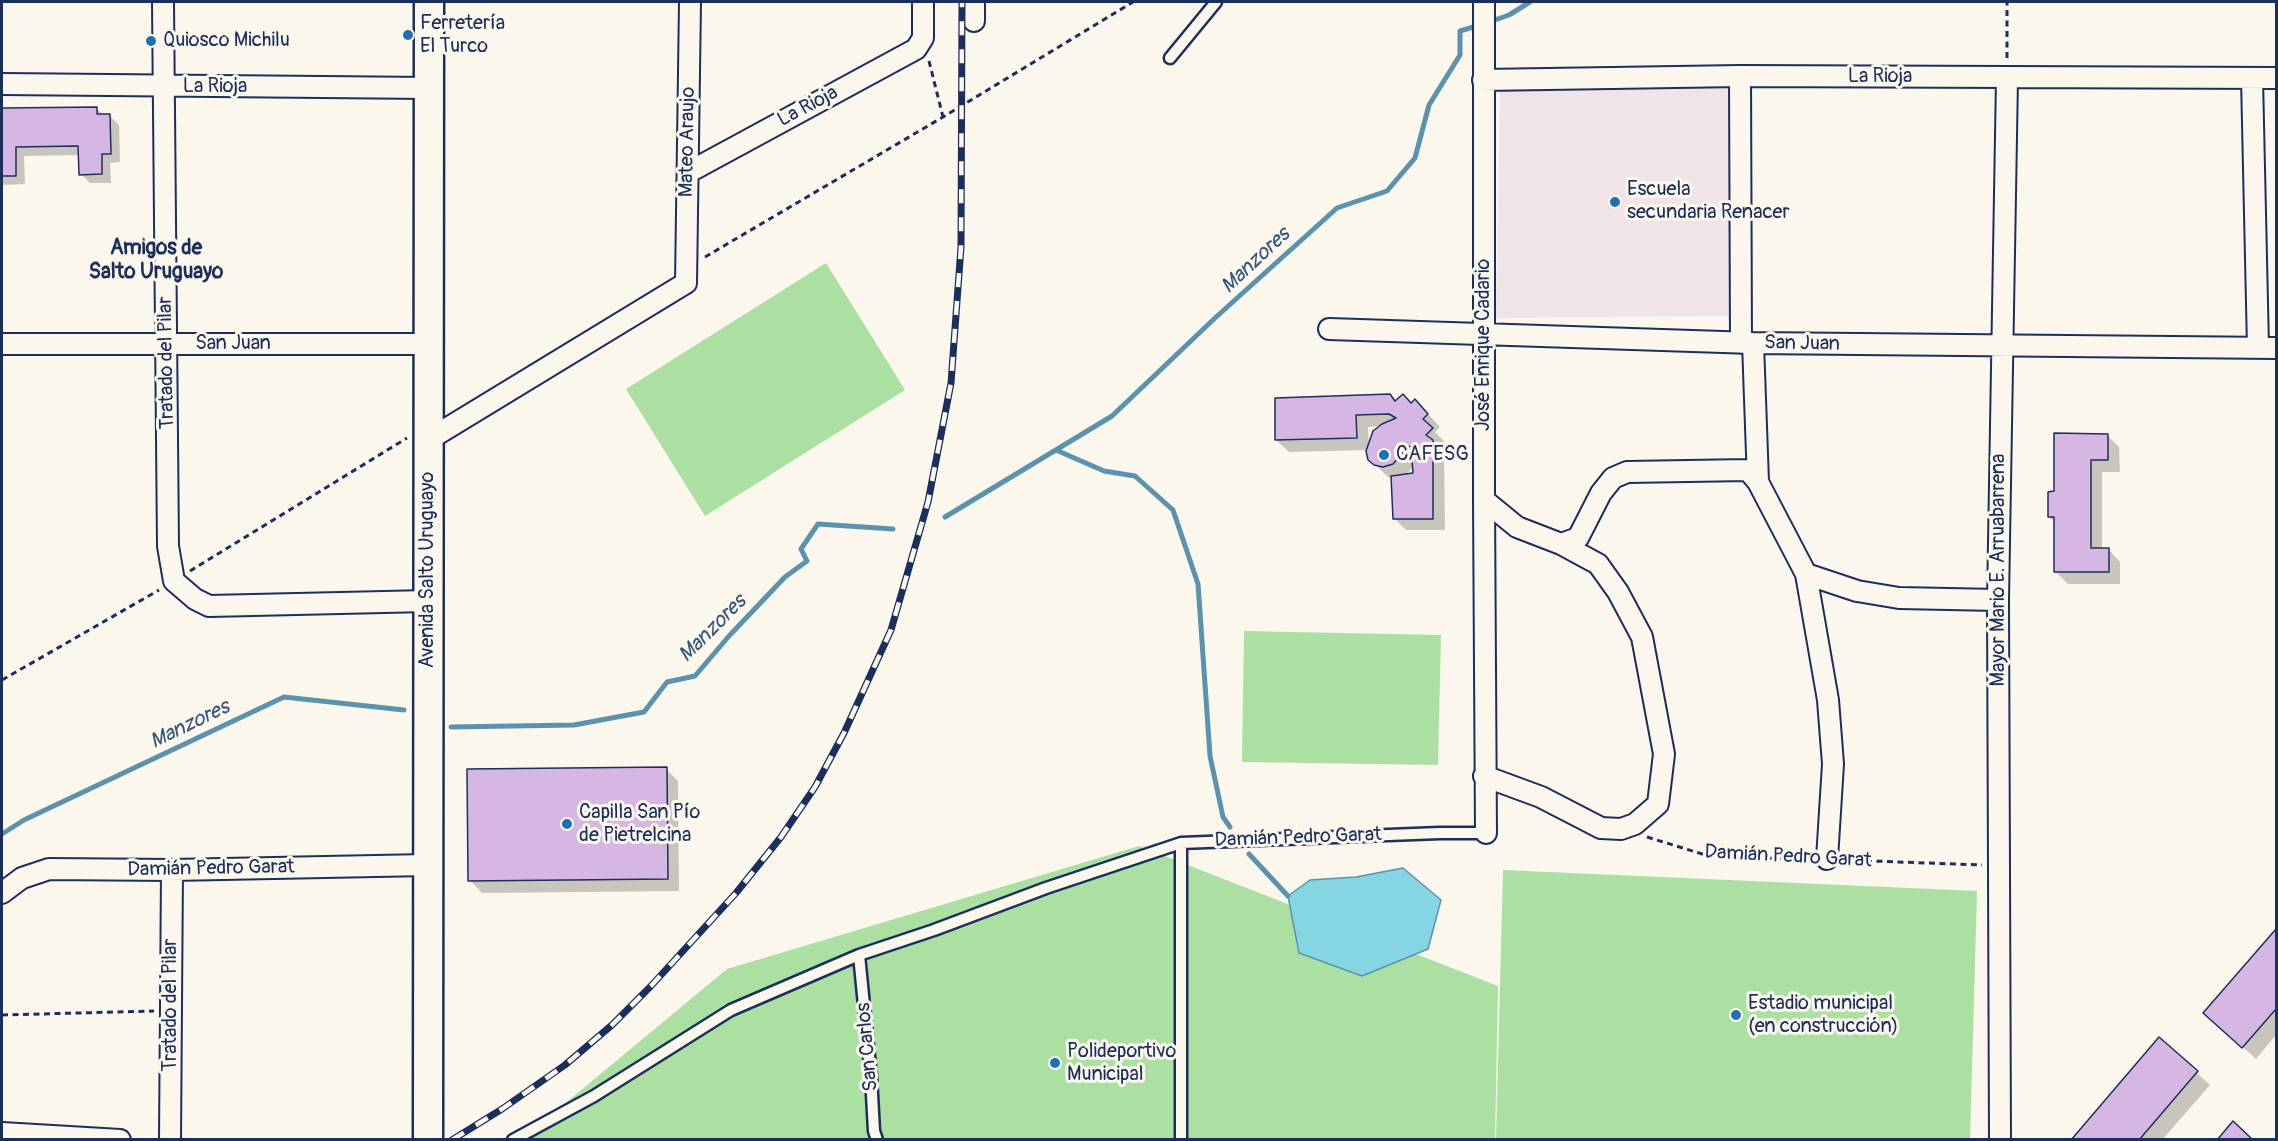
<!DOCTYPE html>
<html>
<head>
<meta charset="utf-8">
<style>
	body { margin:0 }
	#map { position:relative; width:2278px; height:1141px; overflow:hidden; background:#fbf7ec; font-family:Pangolin,sans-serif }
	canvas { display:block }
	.frame { position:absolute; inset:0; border:3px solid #1b2f5e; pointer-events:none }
</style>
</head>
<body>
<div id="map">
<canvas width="2278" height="1141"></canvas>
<div class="frame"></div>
</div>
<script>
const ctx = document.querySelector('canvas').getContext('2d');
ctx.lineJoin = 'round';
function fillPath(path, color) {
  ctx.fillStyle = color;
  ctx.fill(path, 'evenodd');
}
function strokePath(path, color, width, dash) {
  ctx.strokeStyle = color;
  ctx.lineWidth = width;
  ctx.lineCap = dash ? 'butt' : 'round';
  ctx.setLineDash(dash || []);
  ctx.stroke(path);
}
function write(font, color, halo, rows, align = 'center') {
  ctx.font = font + ' Pangolin,sans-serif';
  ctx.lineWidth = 6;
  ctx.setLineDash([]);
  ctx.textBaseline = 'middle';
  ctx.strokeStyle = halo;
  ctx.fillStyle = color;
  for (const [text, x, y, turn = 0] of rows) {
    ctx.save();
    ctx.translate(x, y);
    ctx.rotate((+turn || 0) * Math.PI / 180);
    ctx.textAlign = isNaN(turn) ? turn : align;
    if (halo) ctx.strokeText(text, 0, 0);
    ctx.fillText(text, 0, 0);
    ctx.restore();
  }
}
fillPath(new Path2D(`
	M 1500,88 L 1731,88 L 1730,316 L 1496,318 Z`), '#f0e4e9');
fillPath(new Path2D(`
	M 826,263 L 905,390 L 705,516 L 626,389 Z
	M 1244,631 L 1441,635 L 1438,765 L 1242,762 Z
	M 1139,846 L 1498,986 L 1495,1139 L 521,1140 L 727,969 Z
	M 1503,870 L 1977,891 L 1970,1139 L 1496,1139 Z`), '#abe0a2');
const water = new Path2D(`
	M 1403,868 L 1441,900 L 1428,949 L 1362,976 L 1299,953 L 1288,896 L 1310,880 L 1356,877 Z`);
fillPath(water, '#86d5e3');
strokePath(water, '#5b93ae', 1.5);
fillPath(new Path2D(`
	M 96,108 L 104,116 L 110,116 L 119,125 L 120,162 L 110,163 L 111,183 L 90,183 L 81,174 L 80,155 L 24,156 L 25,184 L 2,185 L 2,110 Z
	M 1390,395 L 1396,402 L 1411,405 L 1427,413 L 1440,427 L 1435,432 L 1444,441 L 1438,448 L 1444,454 L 1445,530 L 1406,530 L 1394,518 L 1393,478 L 1388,477 L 1369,459 L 1367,450 L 1289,452 L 1276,440 ZM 1381,426 L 1369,447 L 1368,427 ZM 1414,466 L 1415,475 L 1405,476 Z
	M 2107,435 L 2119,447 L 2120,472 L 2102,472 L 2102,549 L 2108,549 L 2120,562 L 2120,584 L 2068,584 L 2055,571 L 2055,522 L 2049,517 L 2055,493 Z
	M 666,769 L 678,781 L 679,891 L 482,893 L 470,880 Z
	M 2276,932 L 2276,1035 L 2256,1059 L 2205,1013 Z
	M 2159,1039 L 2210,1085 L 2162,1140 L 2073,1140 Z`), '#0003');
strokePath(new Path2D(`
	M 1489,22 L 1509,15 L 1530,2
	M 1056,450 L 1104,471 L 1135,476 L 1173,510 L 1198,584 L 1210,756 L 1223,817 L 1230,827
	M 945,517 L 1112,416 L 1215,318 L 1337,208 L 1387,191 L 1415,158 L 1429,105 L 1460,55 L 1460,31 L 1480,25
	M 451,727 L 574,725 L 644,712 L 667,682 L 695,676 L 729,636 L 785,577 L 807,561 L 801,549 L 818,524 L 893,529
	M 2,834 L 24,820 L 284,697 L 404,710
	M 1249,854 L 1288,896`), '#5b93ae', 5);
const building = new Path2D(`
	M 97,107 L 97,114 L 110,114 L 111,154 L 102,154 L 102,174 L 79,175 L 78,146 L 16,147 L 16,176 L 2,176 L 2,108 Z
	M 1390,394 L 1395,401 L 1403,394 L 1411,403 L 1415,399 L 1428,414 L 1423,419 L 1433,428 L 1426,435 L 1433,440 L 1433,519 L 1393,519 L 1391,476 L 1413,473 L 1411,446 L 1408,447 L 1393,464 L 1383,467 L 1374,465 L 1368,460 L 1366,451 L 1373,431 L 1382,424 L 1396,418 L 1389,414 L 1356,415 L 1357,438 L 1275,440 L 1275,398 Z
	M 2054,433 L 2108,434 L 2108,460 L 2091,460 L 2091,548 L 2109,548 L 2109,572 L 2054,572 L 2054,517 L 2048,517 L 2048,492 L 2054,491 Z
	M 667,767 L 668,879 L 468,881 L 467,769 Z
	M 2276,929 L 2276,1009 L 2242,1048 L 2203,1013 Z
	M 2159,1037 L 2198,1071 L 2139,1140 L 2071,1140 Z
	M 2233,1121 L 2253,1140 L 2217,1140 Z`);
fillPath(building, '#d6b6e2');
strokePath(building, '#1b2f5e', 1.5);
const lane = new Path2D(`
	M 1170,58 L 1216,2
	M 859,955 L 871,1076 L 874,1131 L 877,1140
	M 513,1140 L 594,1096 L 731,1010 L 859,955 L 934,930 L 1046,888 L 1181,843 L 1440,833 L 1486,833
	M 1181,1140 L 1181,843`);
const street = new Path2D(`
	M 163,2 L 168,546 L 174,581 L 195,599 L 209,606 L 428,601
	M 1484,2 L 1484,500 L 1486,833
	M 974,21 L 974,2
	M 1740,76 L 1741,343
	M 2252,78 L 2258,348
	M 1483,80 L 1740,76 L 2276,78
	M 2,84 L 429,88
	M 689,172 L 916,49 L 923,38 L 923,2
	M 1329,329 L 1753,343 L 2276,348
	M 1753,343 L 1758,482 L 1806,574 L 1828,700 L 1833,764 L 1827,859
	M 2,344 L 429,344
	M 428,440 L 686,283 L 690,2
	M 1484,500 L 1517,527 L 1561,544 L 1578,538 L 1601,493 L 1613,478 L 1627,472 L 1748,470 L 1758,482
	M 1806,574 L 1857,591 L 1899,598 L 1998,600
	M 1484,776 L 1541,797 L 1601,828 L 1621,829 L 1635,824 L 1658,804 L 1664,754 L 1642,637 L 1618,592 L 1598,564 L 1561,544
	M 2,893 L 22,878 L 49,869 L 172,870 L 427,865
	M 2,1133 L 120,1140
	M 170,1140 L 172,870
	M 2000,1140 L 1998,600 L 2007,78`);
const secondary = new Path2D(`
	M 428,1140 L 429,2`);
strokePath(lane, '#1b2f5e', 15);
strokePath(street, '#1b2f5e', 24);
strokePath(secondary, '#1b2f5e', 33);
strokePath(new Path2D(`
	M 2007,58 L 2007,2
	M 929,61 L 943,117
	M 705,257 L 943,117 L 1133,2
	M 190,571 L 407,438
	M 2,680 L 159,590
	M 1647,837 L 1712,857 L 1808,859
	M 1845,860 L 1982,865
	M 2,1015 L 154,1011`), '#1b2f5e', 3, [6, 4.5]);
strokePath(lane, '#fbf7ec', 10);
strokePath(street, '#fbf7ec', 20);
strokePath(secondary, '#fbf7ec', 28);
const rail = new Path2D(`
	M 452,1140 L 502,1109 L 565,1065 L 612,1025 L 651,986 L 736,893 L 781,837 L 815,787 L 844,733 L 891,630 L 928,502 L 951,383 L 961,247 L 962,2`);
strokePath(rail, '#1b2f5e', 7);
strokePath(rail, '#fbf7ec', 4.5, [14]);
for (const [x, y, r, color] of [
	[408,35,6,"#1f6fb2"],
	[151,41,6,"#1f6fb2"],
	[1615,202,6,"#1f6fb2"],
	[1384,455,6,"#1f6fb2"],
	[567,824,6,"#1f6fb2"],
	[1736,1015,6,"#1f6fb2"],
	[1055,1063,6,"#1f6fb2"]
]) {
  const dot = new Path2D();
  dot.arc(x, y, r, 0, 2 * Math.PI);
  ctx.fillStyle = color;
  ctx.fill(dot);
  strokePath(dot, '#fbf7ec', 2);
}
write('20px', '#1b2f5e', '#fbf7ec', [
	["Ferretería",420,24],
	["El Turco",420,47],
	["Quiosco Michilu",163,41],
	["Escuela",1627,190],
	["secundaria Renacer",1627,213],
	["CAFESG",1396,455],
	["Capilla San Pío",579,813],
	["de Pietrelcina",579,836],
	["Estadio municipal",1748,1004],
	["(en construcción)",1748,1027],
	["Polideportivo",1067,1052],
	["Municipal",1067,1075]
], 'left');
write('20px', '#1b2f5e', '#fbf7ec', [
	["La Rioja",1880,77],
	["La Rioja",215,87],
	["La Rioja",808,107,-28],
	["Mateo Araujo",688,142,-89],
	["San Juan",233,344],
	["San Juan",1802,344,1],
	["José Enrique Cadario",1484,345,-90],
	["Tratado del Pilar",167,363,-91],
	["Avenida Salto Uruguayo",428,570,-90],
	["Mayor Mario E. Arruabarrena",1999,570,-90],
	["Damián Pedro Garat",1298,838,-2],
	["Damián Pedro Garat",1788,857,3],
	["Damián Pedro Garat",211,869,-1],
	["Tratado del Pilar",171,1005,-90],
	["San Carlos",868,1047,-95]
]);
write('bold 21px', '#1b2f5e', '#fbf7ec', [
	["Amigos de",156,249],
	["Salto Uruguayo",156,273]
]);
write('italic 21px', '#36587f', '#fbf7ec', [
	["Manzores",1256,261,-43],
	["Manzores",713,629,-45],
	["Manzores",190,725,-26]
]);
</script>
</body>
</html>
